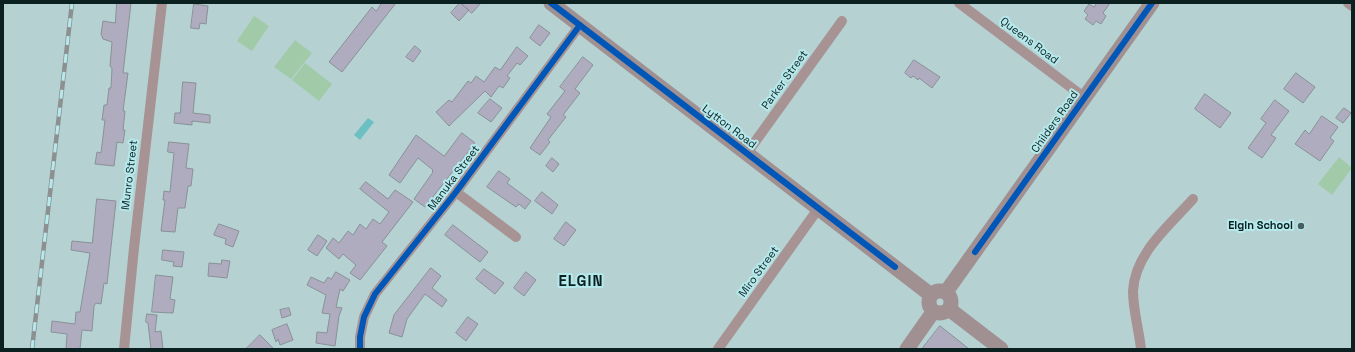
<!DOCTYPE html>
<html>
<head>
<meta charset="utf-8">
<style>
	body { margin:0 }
	#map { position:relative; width:1355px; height:352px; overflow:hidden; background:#b5d1d2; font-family:"Space Grotesk",sans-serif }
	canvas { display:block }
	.frame { position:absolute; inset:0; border:4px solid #0b2021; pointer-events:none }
</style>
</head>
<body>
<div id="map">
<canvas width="1355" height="352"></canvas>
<div class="frame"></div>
</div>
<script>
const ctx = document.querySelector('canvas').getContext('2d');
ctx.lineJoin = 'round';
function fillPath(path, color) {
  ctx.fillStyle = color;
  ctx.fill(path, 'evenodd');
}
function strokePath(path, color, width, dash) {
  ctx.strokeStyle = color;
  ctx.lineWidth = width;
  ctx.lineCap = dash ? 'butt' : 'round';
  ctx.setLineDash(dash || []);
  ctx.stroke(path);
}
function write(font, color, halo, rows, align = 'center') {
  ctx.font = font + ' "Space Grotesk",sans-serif';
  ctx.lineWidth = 4;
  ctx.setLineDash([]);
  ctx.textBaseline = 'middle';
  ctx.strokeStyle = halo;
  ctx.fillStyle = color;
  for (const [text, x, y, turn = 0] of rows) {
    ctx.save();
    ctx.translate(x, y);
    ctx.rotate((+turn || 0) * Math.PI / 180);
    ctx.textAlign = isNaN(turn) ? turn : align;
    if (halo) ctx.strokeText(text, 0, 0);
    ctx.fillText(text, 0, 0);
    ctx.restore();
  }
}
fillPath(new Path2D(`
	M 254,16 L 269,26 L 252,51 L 237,41 Z
	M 295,40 L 312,53 L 291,79 L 274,67 Z
	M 305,63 L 332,84 L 319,101 L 292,80 Z
	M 1339,157 L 1352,168 L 1332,195 L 1318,184 Z`), '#a1cba8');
fillPath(new Path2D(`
	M 368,118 L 374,122 L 360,140 L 354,135 Z`), '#6cbfc3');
const building = new Path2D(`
	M 117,3 L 131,3 L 123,73 L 128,73 L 123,111 L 125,111 L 123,130 L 125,130 L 123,143 L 117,142 L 114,166 L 95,164 L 97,152 L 101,153 L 105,120 L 102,120 L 104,105 L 107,105 L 109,88 L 111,88 L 112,68 L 110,66 L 112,42 L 103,39 L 101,34 L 103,21 L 115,23 Z
	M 382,3 L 396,3 L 342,72 L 329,62 L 372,7 L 376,11 Z
	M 460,3 L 469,10 L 459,21 L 451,13 Z
	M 461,3 L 481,3 L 472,13 Z
	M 1097,3 L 1110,3 L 1103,13 L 1106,16 L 1101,24 L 1096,21 L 1093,25 L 1085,19 L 1088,15 L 1084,11 L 1089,4 L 1094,7 Z
	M 194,4 L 208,6 L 206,24 L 200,23 L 199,29 L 191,28 Z
	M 539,25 L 550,33 L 540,46 L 530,38 Z
	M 415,46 L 421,51 L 413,62 L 406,57 Z
	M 517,47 L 528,56 L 520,65 L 517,63 L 507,76 L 510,78 L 503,88 L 499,86 L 491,97 L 485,91 L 449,126 L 436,112 L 449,100 L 452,102 L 468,81 L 471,83 L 476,76 L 484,82 L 495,67 L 500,70 Z
	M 583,57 L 593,65 L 575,89 L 580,93 L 563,115 L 566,117 L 548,140 L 550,142 L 540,155 L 530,148 L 551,117 L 547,114 L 565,91 L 560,87 Z
	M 914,60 L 940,77 L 932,88 L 919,78 L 918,80 L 913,76 L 911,78 L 905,73 Z
	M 1296,73 L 1315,87 L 1303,103 L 1284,89 Z
	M 183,82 L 196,83 L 193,113 L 210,115 L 210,123 L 192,121 L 192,125 L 174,123 L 175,113 L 180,113 Z
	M 1205,94 L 1231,113 L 1220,128 L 1195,109 Z
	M 490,99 L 502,108 L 491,122 L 478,113 Z
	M 1275,100 L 1289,111 L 1271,135 L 1276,138 L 1262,158 L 1248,148 L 1266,123 L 1261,119 Z
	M 1344,108 L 1351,113 L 1343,123 L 1336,118 Z
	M 1322,116 L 1338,127 L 1330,138 L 1334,141 L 1320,161 L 1295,144 L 1305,130 L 1309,134 Z
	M 462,133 L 475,143 L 425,207 L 414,199 L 433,172 L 432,171 L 433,170 L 418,158 L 400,183 L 389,175 L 416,135 L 444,156 Z
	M 169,142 L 189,144 L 186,168 L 193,169 L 191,186 L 188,186 L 185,208 L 178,208 L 175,232 L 161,231 L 165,200 L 163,200 L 164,191 L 170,192 L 174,153 L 168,152 Z
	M 552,158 L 559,164 L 553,172 L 546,166 Z
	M 499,171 L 510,179 L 507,183 L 531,201 L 525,209 L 519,204 L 516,207 L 487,187 Z
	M 366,182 L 388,199 L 395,190 L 413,202 L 382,242 L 387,246 L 360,280 L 350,273 L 356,265 L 343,254 L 339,259 L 326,248 L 333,238 L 339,243 L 348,231 L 353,235 L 360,224 L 366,229 L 373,219 L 380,224 L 389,212 L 360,189 Z
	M 542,192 L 558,205 L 552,214 L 535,201 Z
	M 97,199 L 116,201 L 107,284 L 104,283 L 101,304 L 96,303 L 94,306 L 92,331 L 82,330 L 80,349 L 66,349 L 67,334 L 51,332 L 52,321 L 75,324 L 76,312 L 80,312 L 90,253 L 71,250 L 72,241 L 92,243 Z
	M 566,222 L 576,230 L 564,246 L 554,239 Z
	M 219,224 L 239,231 L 233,247 L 225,244 L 226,239 L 214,235 Z
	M 453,225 L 488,252 L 480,262 L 445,235 Z
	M 318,235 L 327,241 L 317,256 L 308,250 Z
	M 163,250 L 184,252 L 182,267 L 173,266 L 174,262 L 162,260 Z
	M 222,260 L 230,261 L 227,278 L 208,276 L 209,263 L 221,264 Z
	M 431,268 L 441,276 L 432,288 L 447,300 L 442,307 L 425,294 L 407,319 L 402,337 L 389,333 L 394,315 Z
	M 484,269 L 504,283 L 495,294 L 476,279 Z
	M 336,272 L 350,280 L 343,291 L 340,289 L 336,307 L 342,308 L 339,316 L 335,346 L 316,343 L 317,332 L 327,333 L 330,314 L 322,313 L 326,295 L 307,285 L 311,277 L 324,283 L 328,277 L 331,279 Z
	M 526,272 L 536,280 L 524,296 L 514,288 Z
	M 156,275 L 173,277 L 170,299 L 175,300 L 173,313 L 152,312 Z
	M 289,308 L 291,315 L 282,318 L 280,310 Z
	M 147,314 L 157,315 L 155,332 L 161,331 L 163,349 L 151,349 L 148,323 L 146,322 Z
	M 468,317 L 478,324 L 466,341 L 456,333 Z
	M 287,324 L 293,340 L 280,345 L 278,339 L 276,342 L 272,330 Z
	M 940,326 L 954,337 L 969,349 L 922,349 Z
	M 260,335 L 274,349 L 246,349 Z`);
fillPath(building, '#afacbf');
strokePath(building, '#889197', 1);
strokePath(new Path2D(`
	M 959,3 L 1085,98
	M 1348,3 L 1352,6
	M 747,153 L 842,21
	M 456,192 L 516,237
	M 124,349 L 134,248 L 162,3
	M 360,349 L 360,337 L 364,317 L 375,294 L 456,192 L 580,25
	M 718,349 L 818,209
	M 1141,349 C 1139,330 1133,310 1133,291 C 1135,253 1169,226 1193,199`), '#a79393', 10);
strokePath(new Path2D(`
	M 551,3 L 931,295
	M929 302a11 11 0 1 1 22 0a11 11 0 1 1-22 0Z
	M 946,292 L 1152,3
	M 949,309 L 1001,349
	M 907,349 L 933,312`), '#a09091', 15);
const rail = new Path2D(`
	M 32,349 L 72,3`);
strokePath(rail, '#8c9091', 4.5);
strokePath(rail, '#b5e9ec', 3, [9]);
strokePath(new Path2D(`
	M 551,3 L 895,267
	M 975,252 L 1152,3
	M 360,349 L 360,337 L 364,317 L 375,294 L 456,192 L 580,25`), '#0057b8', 6);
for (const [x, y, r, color] of [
	[1301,226,4,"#465e5f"]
]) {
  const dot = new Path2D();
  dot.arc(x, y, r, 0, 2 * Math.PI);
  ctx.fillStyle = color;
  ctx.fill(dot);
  strokePath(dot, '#b5e9ec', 1.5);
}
write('11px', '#0b2021', '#b5e9ec', [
	["Queens Road",1029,41,37],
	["Parker Street",785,80,-54],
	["Childers Road",1055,122,-55],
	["Lytton Road",729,127,37],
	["Munro Street",130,175,-83],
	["Manuka Street",454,178,-53],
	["Miro Street",759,272,-54]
]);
write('bold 11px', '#0b2021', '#b5e9ec', [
	["Elgin School",1293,226]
], 'right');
ctx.letterSpacing = '1px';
write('bold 15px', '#0b2021', '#b5e9ec', [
	["ELGIN",581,282]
]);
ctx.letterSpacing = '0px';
</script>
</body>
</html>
